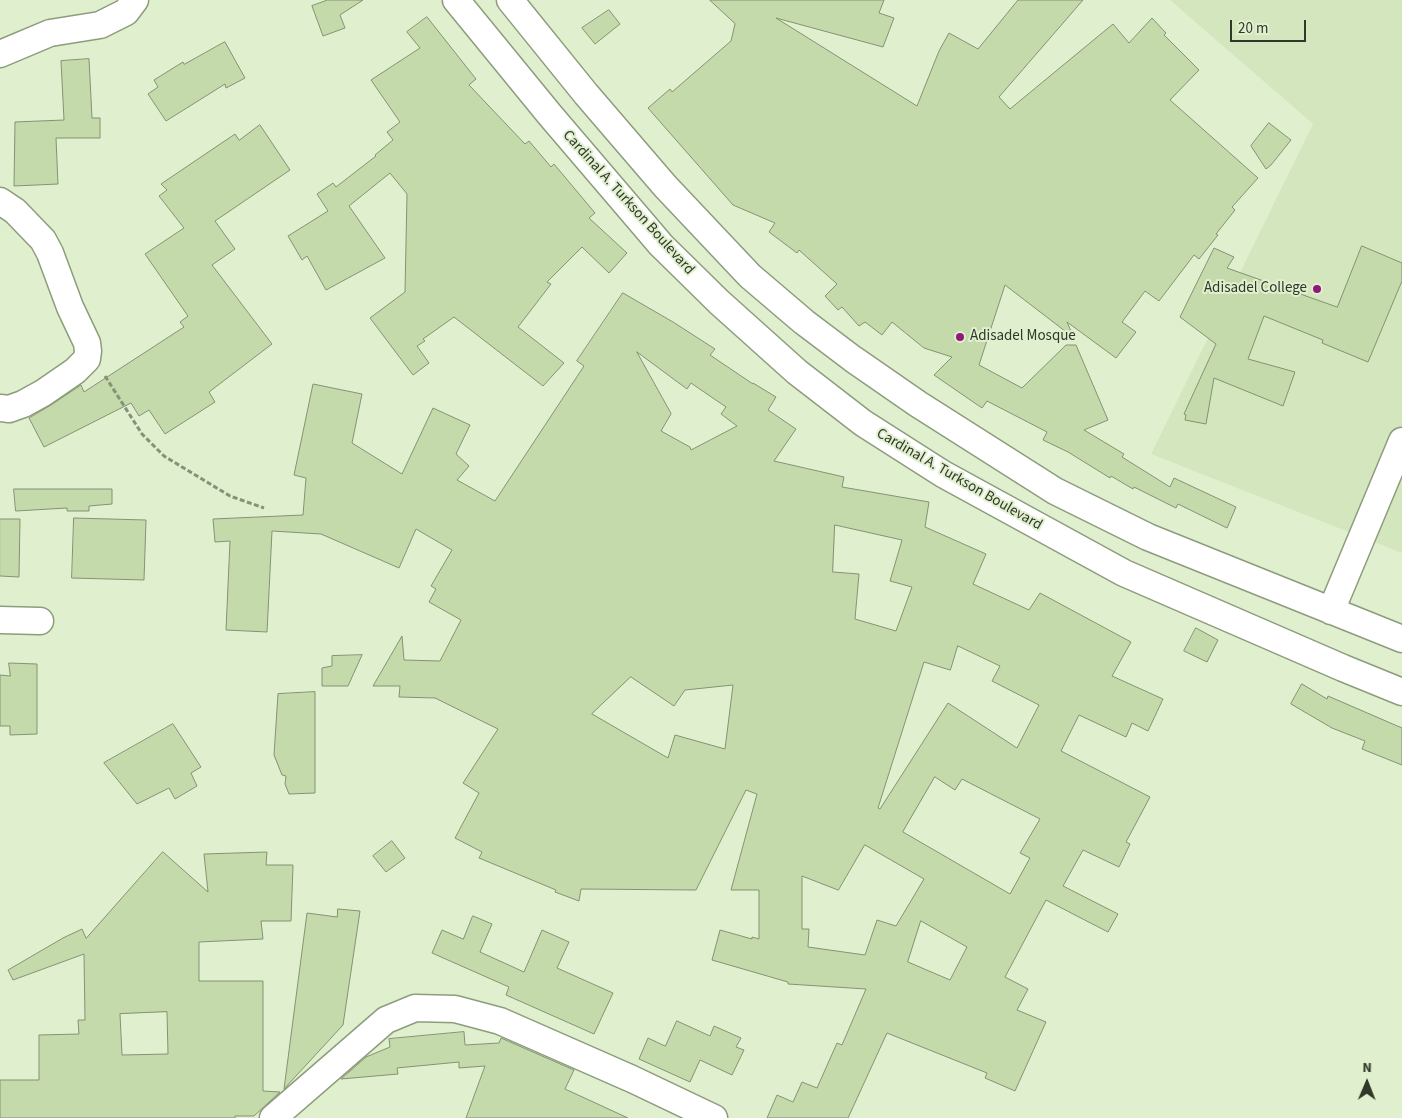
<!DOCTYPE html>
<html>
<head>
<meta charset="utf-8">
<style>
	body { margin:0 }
	#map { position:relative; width:1402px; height:1118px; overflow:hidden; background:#e0f0ce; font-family:"Source Sans 3",sans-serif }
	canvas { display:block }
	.north { position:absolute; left:1342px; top:1058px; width:50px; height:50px; -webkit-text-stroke:4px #e0f0ce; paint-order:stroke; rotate:1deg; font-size:14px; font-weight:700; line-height:20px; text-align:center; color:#31372a }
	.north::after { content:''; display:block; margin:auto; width:18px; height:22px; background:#31372a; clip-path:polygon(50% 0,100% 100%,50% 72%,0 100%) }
	.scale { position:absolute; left:1230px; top:20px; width:76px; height:22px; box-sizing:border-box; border:2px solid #31372a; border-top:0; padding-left:6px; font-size:15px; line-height:18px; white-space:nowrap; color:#31372a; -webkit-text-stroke:4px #e0f0ce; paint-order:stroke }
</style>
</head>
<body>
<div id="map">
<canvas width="1402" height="1118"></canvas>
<div class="north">N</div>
<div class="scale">20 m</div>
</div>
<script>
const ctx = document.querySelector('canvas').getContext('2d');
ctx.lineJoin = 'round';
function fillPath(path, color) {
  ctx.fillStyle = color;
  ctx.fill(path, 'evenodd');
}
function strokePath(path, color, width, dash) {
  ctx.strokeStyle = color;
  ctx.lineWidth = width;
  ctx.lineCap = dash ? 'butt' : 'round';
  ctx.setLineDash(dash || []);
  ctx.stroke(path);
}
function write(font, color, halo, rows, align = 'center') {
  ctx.font = font + ' "Source Sans 3",sans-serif';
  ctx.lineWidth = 4;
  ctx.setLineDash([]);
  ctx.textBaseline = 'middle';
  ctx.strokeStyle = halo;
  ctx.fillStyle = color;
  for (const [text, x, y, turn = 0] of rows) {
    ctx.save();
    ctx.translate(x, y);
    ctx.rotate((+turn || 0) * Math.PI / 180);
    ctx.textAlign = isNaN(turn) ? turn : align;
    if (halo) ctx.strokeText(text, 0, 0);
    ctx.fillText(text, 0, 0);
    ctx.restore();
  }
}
fillPath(new Path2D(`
	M 1170,0 L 1402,0 L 1402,553 L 1151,454 L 1313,124 Z`), '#d4e6be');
const building = new Path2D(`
	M 328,0 L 363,0 L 340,15 L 345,28 L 323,36 L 312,6 Z
	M 710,0 L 884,0 L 879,13 L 894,18 L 883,47 L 776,18 L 917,106 L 939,51 L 949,33 L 978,49 L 1018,0 L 1083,0 L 999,97 L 1010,109 L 1113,24 L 1129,43 L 1152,18 L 1166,33 L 1164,35 L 1199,70 L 1170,100 L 1258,178 L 1232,207 L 1235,210 L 1216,234 L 1218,235 L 1199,259 L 1194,255 L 1159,301 L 1145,291 L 1122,322 L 1136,332 L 1116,358 L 1067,322 L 1074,338 L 1005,285 L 979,365 L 1022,388 L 1066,345 L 1076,345 L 1108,420 L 1084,430 L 1124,454 L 1122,457 L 1170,487 L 1174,478 L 1236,507 L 1227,528 L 1178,504 L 1176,508 L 1134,487 L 1133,489 L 1111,476 L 1110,478 L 1068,452 L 1043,440 L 1047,432 L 987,401 L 982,408 L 934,375 L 952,357 L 924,348 L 892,322 L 882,335 L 865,322 L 859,326 L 842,307 L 838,310 L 825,296 L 837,284 L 799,250 L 797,253 L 769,232 L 775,223 L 733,205 L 648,108 L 670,89 L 672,92 L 731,41 L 735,24 Z
	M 609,10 L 620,24 L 595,44 L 582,28 Z
	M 427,17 L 476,79 L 469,85 L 525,144 L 529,141 L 551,167 L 554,164 L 595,213 L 589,218 L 627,253 L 609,273 L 582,247 L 547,282 L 551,284 L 518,327 L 564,363 L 543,386 L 454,317 L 423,339 L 425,341 L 417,346 L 429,363 L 413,375 L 370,318 L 405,292 L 407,194 L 390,173 L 349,206 L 385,258 L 326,290 L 307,256 L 302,260 L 288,236 L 328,211 L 317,194 L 333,183 L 336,187 L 376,156 L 375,155 L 393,140 L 387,132 L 400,122 L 371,80 L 420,48 L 407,32 Z
	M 225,42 L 245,78 L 226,88 L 225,84 L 166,121 L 148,94 L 158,87 L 154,80 L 183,62 L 184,64 Z
	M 89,59 L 92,118 L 100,118 L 100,138 L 56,138 L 58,184 L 14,186 L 15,122 L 64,120 L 61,61 Z
	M 1269,123 L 1291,140 L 1271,165 L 1266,169 L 1251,146 Z
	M 260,125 L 290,170 L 215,221 L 235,249 L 212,265 L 272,344 L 209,392 L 215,402 L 165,434 L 149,410 L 139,416 L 131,403 L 44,447 L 29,418 L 51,405 L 81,385 L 84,392 L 184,327 L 180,322 L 188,316 L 145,254 L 184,228 L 159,196 L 167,190 L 161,184 L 235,134 L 239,140 Z
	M 1362,246 L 1402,263 L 1402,281 L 1368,362 L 1322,343 L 1323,340 L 1264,316 L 1248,359 L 1295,372 L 1283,406 L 1214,378 L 1206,424 L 1185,420 L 1186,415 L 1184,414 L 1216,344 L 1180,317 L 1214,248 L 1234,257 L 1227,268 L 1337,307 Z
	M 623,293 L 673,322 L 715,349 L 710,355 L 753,384 L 753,383 L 776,397 L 768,410 L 796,429 L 774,461 L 844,477 L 842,487 L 929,502 L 925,527 L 986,554 L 973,584 L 1029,610 L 1040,593 L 1131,642 L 1112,676 L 1163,699 L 1148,731 L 1132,723 L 1126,737 L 1079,715 L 1061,751 L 1150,797 L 1126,842 L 1130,844 L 1119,867 L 1083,850 L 1063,886 L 1118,914 L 1108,932 L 1046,900 L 1005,977 L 1028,989 L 1017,1010 L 1046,1022 L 1015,1091 L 985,1078 L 987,1073 L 887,1033 L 848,1118 L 767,1118 L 777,1095 L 793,1102 L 802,1082 L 817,1088 L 837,1043 L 842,1045 L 866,989 L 788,984 L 788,982 L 712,960 L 720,930 L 752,939 L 752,937 L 759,939 L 759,890 L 731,890 L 757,794 L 746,790 L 696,890 L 581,889 L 579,901 L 555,892 L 556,890 L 479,858 L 482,852 L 455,838 L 479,793 L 463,783 L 498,729 L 435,698 L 399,697 L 400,686 L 373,686 L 402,636 L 404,660 L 440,661 L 461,620 L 429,602 L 436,589 L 431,586 L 452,550 L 416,529 L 399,568 L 321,534 L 272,531 L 267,632 L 226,630 L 230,541 L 215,542 L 213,519 L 303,515 L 306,478 L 294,475 L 313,384 L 362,394 L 352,443 L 402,474 L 433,408 L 470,425 L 456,454 L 469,466 L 457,480 L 495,501 L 584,366 L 577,361 ZM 637,352 L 687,389 L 691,383 L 726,407 L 721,414 L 737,426 L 691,450 L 690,447 L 661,431 L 671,414 ZM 835,525 L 902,540 L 890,581 L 912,587 L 896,631 L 855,619 L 859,574 L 833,572 ZM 958,646 L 1000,666 L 992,681 L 1039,705 L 1017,748 L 948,703 L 880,809 L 878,808 L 924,662 L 950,670 ZM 631,677 L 674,706 L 685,690 L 733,685 L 725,749 L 675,735 L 668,758 L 592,714 ZM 935,777 L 955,790 L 962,779 L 1040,819 L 1020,853 L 1030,858 L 1010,894 L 903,832 ZM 865,845 L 924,879 L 896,926 L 877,920 L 865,955 L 808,947 L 809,929 L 802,929 L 802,876 L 838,890 ZM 921,921 L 967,947 L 950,980 L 908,962 Z
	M 14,489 L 112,489 L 112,504 L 89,506 L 89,511 L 67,511 L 67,508 L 16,511 Z
	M 74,518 L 146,520 L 144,580 L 72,578 Z
	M 0,519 L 20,519 L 19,577 L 0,576 Z
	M 1196,628 L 1218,640 L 1207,662 L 1184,651 Z
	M 362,655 L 348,686 L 322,686 L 322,668 L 332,666 L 332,656 Z
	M 9,663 L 37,664 L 37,734 L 10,735 L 10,726 L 0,726 L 0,675 L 10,676 Z
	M 1302,684 L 1327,699 L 1328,696 L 1402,728 L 1402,765 L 1362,749 L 1365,741 L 1332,728 L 1291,704 Z
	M 315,692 L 315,793 L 289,794 L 285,784 L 286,776 L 282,775 L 274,755 L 278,694 Z
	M 173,724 L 201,767 L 191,773 L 197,786 L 175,799 L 169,788 L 137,804 L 104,763 Z
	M 392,841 L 405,858 L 386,872 L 373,856 Z
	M 163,852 L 208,892 L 204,854 L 267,852 L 266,865 L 293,865 L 291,921 L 261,921 L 263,939 L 199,942 L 199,981 L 263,981 L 263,1091 L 280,1092 L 254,1116 L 235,1116 L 235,1118 L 0,1118 L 0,1080 L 39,1080 L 39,1035 L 79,1034 L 78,1020 L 85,1020 L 84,954 L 13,980 L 8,970 L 63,938 L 82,929 L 86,938 ZM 167,1012 L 168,1054 L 122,1055 L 120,1014 Z
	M 338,909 L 360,911 L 343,1025 L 284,1089 L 307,913 L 337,917 Z
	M 473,916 L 492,924 L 480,952 L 524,972 L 542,930 L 569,942 L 557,968 L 613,993 L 594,1034 L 506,995 L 509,987 L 432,953 L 442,930 L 463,939 Z
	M 677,1021 L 710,1036 L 714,1026 L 741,1038 L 736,1047 L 744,1050 L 732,1075 L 700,1060 L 690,1082 L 639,1059 L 648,1038 L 665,1046 Z
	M 464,1032 L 465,1045 L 499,1043 L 501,1038 L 574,1070 L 565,1089 L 628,1118 L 466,1118 L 485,1066 L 459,1068 L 459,1062 L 397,1068 L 398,1074 L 341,1079 L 366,1057 L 390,1047 L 389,1039 Z`);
fillPath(building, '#c4daaa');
strokePath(building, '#849273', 1);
const minor = new Path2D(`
	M 456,0 L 550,115 L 661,245 L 719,302 L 797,372 L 863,423 L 943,474 L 1124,573 L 1343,668 L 1402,692
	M 510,0 L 586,94 L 665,186 L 750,276 L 804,322 L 853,359 L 918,404 L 1055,491 L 1148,537 L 1402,639
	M 0,54 L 50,33 L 100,25 L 126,12 L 135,0
	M 0,201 L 15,211 L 43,240 L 50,253 L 70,307 L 87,343 L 88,351 L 87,359 L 75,371 L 43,393 L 23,404 L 9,409 L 0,408
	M 1331,611 L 1402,441
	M 0,620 L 40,621
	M 273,1118 L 386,1020 L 415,1008 L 455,1009 L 500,1021 L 632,1079 L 714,1118`);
strokePath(minor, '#8d9c7c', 29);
strokePath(new Path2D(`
	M 105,376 L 142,434 L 164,456 L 230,496 L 264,508`), '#869179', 3, [5, 2.5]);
strokePath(minor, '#fff', 26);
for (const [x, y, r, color] of [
	[1317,289,5,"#901978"],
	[960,337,5,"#901978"]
]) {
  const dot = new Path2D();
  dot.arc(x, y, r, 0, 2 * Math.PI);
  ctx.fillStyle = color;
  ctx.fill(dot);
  strokePath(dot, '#e0f0ce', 2);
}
write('15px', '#31372a', '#e0f0ce', [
	["Cardinal A. Turkson Boulevard",628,203,48],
	["Cardinal A. Turkson Boulevard",959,480,30]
]);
write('15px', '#31372a', '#e0f0ce', [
	["Adisadel College",1307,289],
	["Adisadel Mosque",970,337,"left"]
], 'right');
</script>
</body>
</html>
